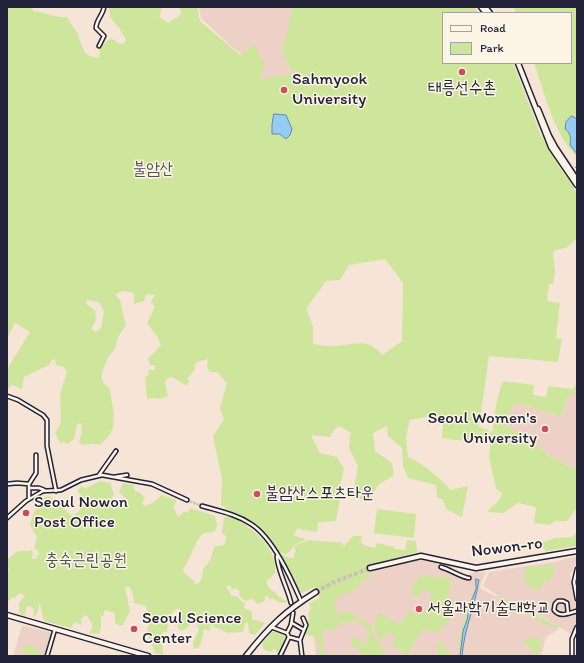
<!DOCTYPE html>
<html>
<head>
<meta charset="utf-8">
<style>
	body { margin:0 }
	#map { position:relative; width:584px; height:663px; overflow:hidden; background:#f6e5d7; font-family:Itim,sans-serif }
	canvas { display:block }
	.frame { position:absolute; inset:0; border:8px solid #22223b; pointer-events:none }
	.legend { position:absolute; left:442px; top:12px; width:130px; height:52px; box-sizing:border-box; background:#fcf5e5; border:1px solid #a5a1a1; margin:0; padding:5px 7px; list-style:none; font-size:12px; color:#22223b }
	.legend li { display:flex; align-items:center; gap:8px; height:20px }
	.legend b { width:20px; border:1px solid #a5a1a1 }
</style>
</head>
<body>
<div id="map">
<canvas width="584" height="663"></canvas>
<div class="frame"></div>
<ul class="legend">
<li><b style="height:5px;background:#fcf5e5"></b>Road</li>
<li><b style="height:11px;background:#cee69c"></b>Park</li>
</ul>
</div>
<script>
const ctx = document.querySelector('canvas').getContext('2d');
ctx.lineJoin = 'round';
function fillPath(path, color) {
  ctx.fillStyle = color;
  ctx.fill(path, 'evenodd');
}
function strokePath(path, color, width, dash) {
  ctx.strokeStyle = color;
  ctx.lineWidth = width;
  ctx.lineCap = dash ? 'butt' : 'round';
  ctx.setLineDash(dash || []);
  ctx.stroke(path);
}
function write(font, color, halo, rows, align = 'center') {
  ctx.font = font + ' Itim,"Poor Story",sans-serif';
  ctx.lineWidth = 3;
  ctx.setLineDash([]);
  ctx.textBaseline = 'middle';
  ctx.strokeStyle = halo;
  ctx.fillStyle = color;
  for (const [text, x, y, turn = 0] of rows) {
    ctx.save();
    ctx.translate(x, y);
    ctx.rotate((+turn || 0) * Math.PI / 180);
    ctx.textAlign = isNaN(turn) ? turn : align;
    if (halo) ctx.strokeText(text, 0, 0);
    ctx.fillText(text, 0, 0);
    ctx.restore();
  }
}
fillPath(new Path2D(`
	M 199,7 L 293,7 L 313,114 L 298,145 L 267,136 L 258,65 L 233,48 L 218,34 L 201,18 Z
	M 577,391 L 577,469 L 572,468 L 548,455 L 533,441 L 507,426 L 508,414 L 516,402 L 561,417 L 567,398 Z
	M 574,557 L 577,557 L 577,562 L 570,574 L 577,608 L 577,624 L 571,634 L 541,617 L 513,605 L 483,586 L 489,572 L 553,562 Z
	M 421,560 L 430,561 L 467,574 L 470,575 L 474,572 L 486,572 L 480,586 L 481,589 L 558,628 L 558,630 L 546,637 L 541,656 L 316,656 L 312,624 L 315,612 L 361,575 L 378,569 Z
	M 22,625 L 50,632 L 51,634 L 45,656 L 13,656 Z`), '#eed1c6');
fillPath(new Path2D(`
	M 7,7 L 32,7 L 33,11 C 45,12 56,18 67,17 L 77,33 L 85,53 L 92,57 L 99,58 L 100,47 L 111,38 L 118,43 L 123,44 L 126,40 L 119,28 L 110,17 L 109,8 L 110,7 L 160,7 L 162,10 L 159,17 L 168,23 L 182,14 L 179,7 L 197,7 L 200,21 L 240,55 L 256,44 L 259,57 L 265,62 L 260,79 L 294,74 L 282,52 L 293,7 L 474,7 L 479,13 L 443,13 L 443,63 L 513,63 L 540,133 L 560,168 L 571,182 L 576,192 L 577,238 L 568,247 L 553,251 L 555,272 L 553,284 L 549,284 L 547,301 L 560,303 L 556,338 L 562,339 L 558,362 L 489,356 L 479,427 L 489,430 L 479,443 L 442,438 L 443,424 L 427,417 L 410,420 L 406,437 L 408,457 C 426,465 438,477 451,490 L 468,486 L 462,517 L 447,510 L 443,500 L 437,497 L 436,485 L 408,478 L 403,466 L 402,448 L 388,436 L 387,426 L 373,433 L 375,451 L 392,463 L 394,475 L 378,485 L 369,501 L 352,498 L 358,466 L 349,448 L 350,432 L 339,426 L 334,430 L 330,437 L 311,435 L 320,453 L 337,457 L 344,469 L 339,490 L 340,499 L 336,521 L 318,522 L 317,532 L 302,530 L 298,528 L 293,535 L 306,539 L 295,545 L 287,554 L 278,553 C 267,533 260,527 241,516 C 234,512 227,510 221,505 L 222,479 L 213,436 L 224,419 L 220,408 L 227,383 L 217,372 L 210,372 L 207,367 L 208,359 L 198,362 L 194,365 L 195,369 L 187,379 L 189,381 L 187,386 L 172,377 L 167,378 L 165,383 L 168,396 L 159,399 L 155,398 L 147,399 L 145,377 L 149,375 L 148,370 L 154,370 L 156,368 L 154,365 L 150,365 L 148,359 L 161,345 L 158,338 L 147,323 L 155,307 L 151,302 L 155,295 L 146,294 L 144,301 L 134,304 L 134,293 L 123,291 L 115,294 L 121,302 L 122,311 L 126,325 L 118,337 L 115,349 L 108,357 L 101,376 L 103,382 L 110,389 C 111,402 117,418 112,430 C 110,436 104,441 100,445 L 92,444 L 81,445 L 79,442 L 82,432 L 81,423 L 77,424 L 74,439 L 68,444 L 63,442 L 61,444 L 55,433 L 61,423 L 60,394 L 67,372 L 64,367 L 56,365 L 55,360 L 52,359 L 49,365 L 24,377 L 22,389 L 12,385 L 7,390 L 7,369 L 30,332 L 15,323 L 8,337 L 7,337 ZM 385,259 L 403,283 L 402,341 L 382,355 C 366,335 353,346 331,346 C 325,346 319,345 313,344 L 313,326 L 306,309 L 326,281 L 340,280 L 349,265 ZM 86,300 L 99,302 L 104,311 L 101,328 L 96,332 L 91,329 L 96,320 L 95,310 L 86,304 Z
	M 513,7 L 577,7 L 577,157 C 553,133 545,94 534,63 L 571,63 L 571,13 L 516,13 Z
	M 503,381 L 534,385 L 533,395 L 546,397 L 548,386 L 573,389 L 577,382 L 577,391 L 567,398 L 561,417 L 516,402 L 508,414 L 507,426 L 533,441 L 548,455 L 572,468 L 577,469 L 577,510 L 576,509 L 567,521 L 555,521 L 550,525 L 534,523 L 536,507 L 518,503 L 503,513 L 487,512 L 500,499 L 502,493 L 496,489 L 489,457 L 491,436 L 488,434 L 493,430 C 494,413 497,397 503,381 Z
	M 100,481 L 111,483 L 111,486 L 114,494 L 111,500 L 115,503 L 119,502 L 127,505 L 128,501 L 119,492 L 123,483 L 134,485 L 134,490 L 140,493 L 145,498 L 142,503 L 145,506 L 153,503 L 161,495 L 177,500 L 173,508 L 179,517 L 184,511 L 187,513 L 191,508 L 215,516 L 217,525 L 215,531 C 211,533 207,532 203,534 C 196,538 189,563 183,569 L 184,573 L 194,581 L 196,585 C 202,581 203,576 203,569 C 211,562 211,555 215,546 L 224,545 L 226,541 L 226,536 L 222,533 L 224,517 L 230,515 C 250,527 278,546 275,573 L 266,582 L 271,590 L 275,592 L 279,597 L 287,601 L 285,603 L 278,602 L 273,598 L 270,600 L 268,596 L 265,596 L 265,601 L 258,604 L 252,599 L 245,601 L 239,595 L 240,591 L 235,588 L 232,590 L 230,585 L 227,586 L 226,588 L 229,590 L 231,596 L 236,596 L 245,604 L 244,608 L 252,612 L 252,619 L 265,623 L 255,635 L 249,633 L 248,623 L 245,623 L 243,632 L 227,633 L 211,625 L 209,631 L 204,629 L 201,643 L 198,648 L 194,649 L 193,642 L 199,629 L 196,623 C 190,624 187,628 182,631 L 179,630 L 177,625 L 182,618 L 180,609 L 176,609 L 166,620 L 168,624 L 167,632 L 163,632 C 159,640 164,646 163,655 L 155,653 L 151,642 L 146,634 L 151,617 L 148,615 L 146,606 L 134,603 L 133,595 L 130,587 L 125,587 L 130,611 L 123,625 L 120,626 L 115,623 L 115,613 L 105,610 L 103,616 L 101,616 L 101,628 L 99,634 L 89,633 L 93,626 L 88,617 L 85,615 L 81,619 L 82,625 L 74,622 L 71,628 L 44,621 L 40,604 L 39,605 L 37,613 L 34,617 L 33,616 L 34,612 L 33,608 L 29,606 L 26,607 L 25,615 L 22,615 L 19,613 L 19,603 L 25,596 L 20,593 L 14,598 L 12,597 L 9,601 L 7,601 L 7,574 L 9,569 L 7,565 L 7,559 L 8,559 C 12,556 15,551 20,551 C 25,550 27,552 31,550 L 33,553 L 32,557 L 33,559 L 36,559 L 39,554 L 38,551 L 34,548 L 37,537 L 30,525 L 34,512 L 45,497 L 50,496 L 58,505 L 62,504 L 68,513 L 73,516 L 80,510 L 81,505 L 86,501 L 77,491 L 81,486 L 86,488 Z
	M 377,509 L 416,514 L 414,538 L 374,533 Z
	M 577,531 L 577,546 L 546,551 L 538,544 L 555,538 L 573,537 Z
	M 353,536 L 362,536 L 361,542 L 364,545 L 375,548 L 377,543 L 395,547 L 395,549 L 405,550 L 407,540 L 416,541 L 417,552 L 367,566 L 366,569 L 370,572 L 372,577 L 367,577 C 359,584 352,597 341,593 L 334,604 L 337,608 L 334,613 L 339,616 L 344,610 L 371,624 L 373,635 L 385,651 L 379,656 L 360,656 L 362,653 L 350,644 L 354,637 L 366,645 C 370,630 368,628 356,620 L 347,623 L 341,622 L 337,628 L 330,631 L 326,628 L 323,632 L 324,656 L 320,656 L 316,636 L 309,636 L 304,633 L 309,619 L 308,614 L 311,609 L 309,603 L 319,598 L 319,592 L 314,587 L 302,593 L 299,591 L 280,554 L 290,558 L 294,558 L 294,554 L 296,551 L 294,548 L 296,545 L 309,540 L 318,541 L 341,542 L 344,546 Z
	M 551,564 L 555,570 L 549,582 L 544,581 L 539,591 L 525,584 L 524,574 L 525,568 Z
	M 419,576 L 451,578 L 448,599 L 454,600 L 449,623 L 443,625 L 439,632 L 429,631 L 423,629 L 407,655 L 395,648 L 393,643 L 395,636 L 388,632 L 382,642 L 387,645 L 386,646 C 375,635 371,627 379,613 L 398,624 L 402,622 L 410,611 L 417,615 L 421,609 L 425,610 C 432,604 432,600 430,592 L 422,591 L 418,597 L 410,592 Z
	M 496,596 L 499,596 L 559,627 L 557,629 L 519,611 L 506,609 L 505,604 Z
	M 469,600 L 471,601 L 463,631 L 460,650 L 458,650 L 459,639 Z
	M 272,632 C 277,631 283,633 285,637 L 278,656 L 275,649 L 273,649 L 271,652 L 264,650 L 262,644 Z
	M 533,637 L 537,637 L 541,642 L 539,655 L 531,652 L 529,646 L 523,644 L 527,639 Z
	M 440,641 L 445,642 L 443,649 L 450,653 L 454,652 C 449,658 444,657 438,653 L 436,647 Z
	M 26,645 L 39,649 L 37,656 L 23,653 L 24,651 L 21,651 L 23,646 L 25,647 Z`), '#cee69c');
const water = new Path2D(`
	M 274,114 L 286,115 L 292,129 L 290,135 L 286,139 L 280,134 L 272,134 L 272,125 Z
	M 572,116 L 577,119 L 577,154 L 570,145 C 571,139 571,133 565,129 L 566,122 Z
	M 476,579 L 479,580 C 475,606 464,630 462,656 L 460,656 L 463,631 L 467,620 L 470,604 L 476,589 Z`);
fillPath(water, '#95ccf4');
strokePath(water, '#6788aa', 1);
strokePath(new Path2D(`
	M 575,167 L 577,169`), '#6788aa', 1);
strokePath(new Path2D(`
	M 187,500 L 202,506`), '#ccbeb8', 2.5, [2.5, 1]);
strokePath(new Path2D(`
	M 316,592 L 334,582 L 370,568`), '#ccbeb8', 4, [4, 2]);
const minor = new Path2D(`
	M 99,46 L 104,36 L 96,28 C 96,20 103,15 104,7
	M 7,396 L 18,400 L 43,415 L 47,420 L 47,446 L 56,491
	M 99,475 L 116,451
	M 114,477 L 127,475
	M 7,484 L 17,483 L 29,484
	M 29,488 L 39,488 L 44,490
	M 29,499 L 29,484 L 36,473 L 36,455
	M 202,506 C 219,511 236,514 251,524 C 273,538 291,578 301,601
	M 7,518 L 26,501 L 43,491 L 61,490 L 81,480 L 102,475 L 152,484 L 187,500
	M 277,556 C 277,569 288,589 291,603
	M 441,567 C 449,569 463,578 469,578
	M 577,569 L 574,582 L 577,599
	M 568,613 L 567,603 L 563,601 L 558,601 L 555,604 L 554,610 C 560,618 569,613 577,611
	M 292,623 L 304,630
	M 271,627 L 287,633
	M 289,637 L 287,633 L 291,625 L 293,613
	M 289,637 L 300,640
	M 47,656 L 55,629
	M 280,656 L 289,637
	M 302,656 L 300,640 L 306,625 L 303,618
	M 572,656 L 572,639 L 577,627`);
const major = new Path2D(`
	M 481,7 L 486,13
	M 485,7 L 490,13
	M 518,63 L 551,147 L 577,185
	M 538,109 L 549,136 L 555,147 L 577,180
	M 370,568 L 421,556 L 476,568 L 577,551
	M 7,615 L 148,656
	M 246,656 C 269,627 285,611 316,592`);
strokePath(minor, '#22223b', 5.5);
strokePath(major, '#22223b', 7);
strokePath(minor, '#fcf5e5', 2.5);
strokePath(major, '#fcf5e5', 4);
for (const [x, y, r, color] of [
	[462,72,4,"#d1495b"],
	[284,90,4,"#d1495b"],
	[545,429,4,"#d1495b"],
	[257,494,4,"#d1495b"],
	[26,513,4,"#d1495b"],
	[419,609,4,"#d1495b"],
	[134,629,4,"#d1495b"]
]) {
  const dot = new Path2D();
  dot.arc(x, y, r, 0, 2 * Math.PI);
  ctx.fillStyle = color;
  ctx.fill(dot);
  strokePath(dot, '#fcf5e5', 1.5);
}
write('17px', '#22223b', '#fcf5e5', [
	["Sahmyook",292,80],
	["University",292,100],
	["태릉선수촌",462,89,"center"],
	["Seoul Women's",537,419,"right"],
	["University",537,439,"right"],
	["불암산스포츠타운",265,494],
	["Seoul Nowon",34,503],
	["Post Office",34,523],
	["서울과학기술대학교",427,609],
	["Seoul Science",142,619],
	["Center",142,639]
], 'left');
write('17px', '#4d5353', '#fcf5e5', [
	["불암산",153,170],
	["충숙근린공원",86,561]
]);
write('17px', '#22223b', '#fcf5e5', [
	["Nowon-ro",507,548,-7]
]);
</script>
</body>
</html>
